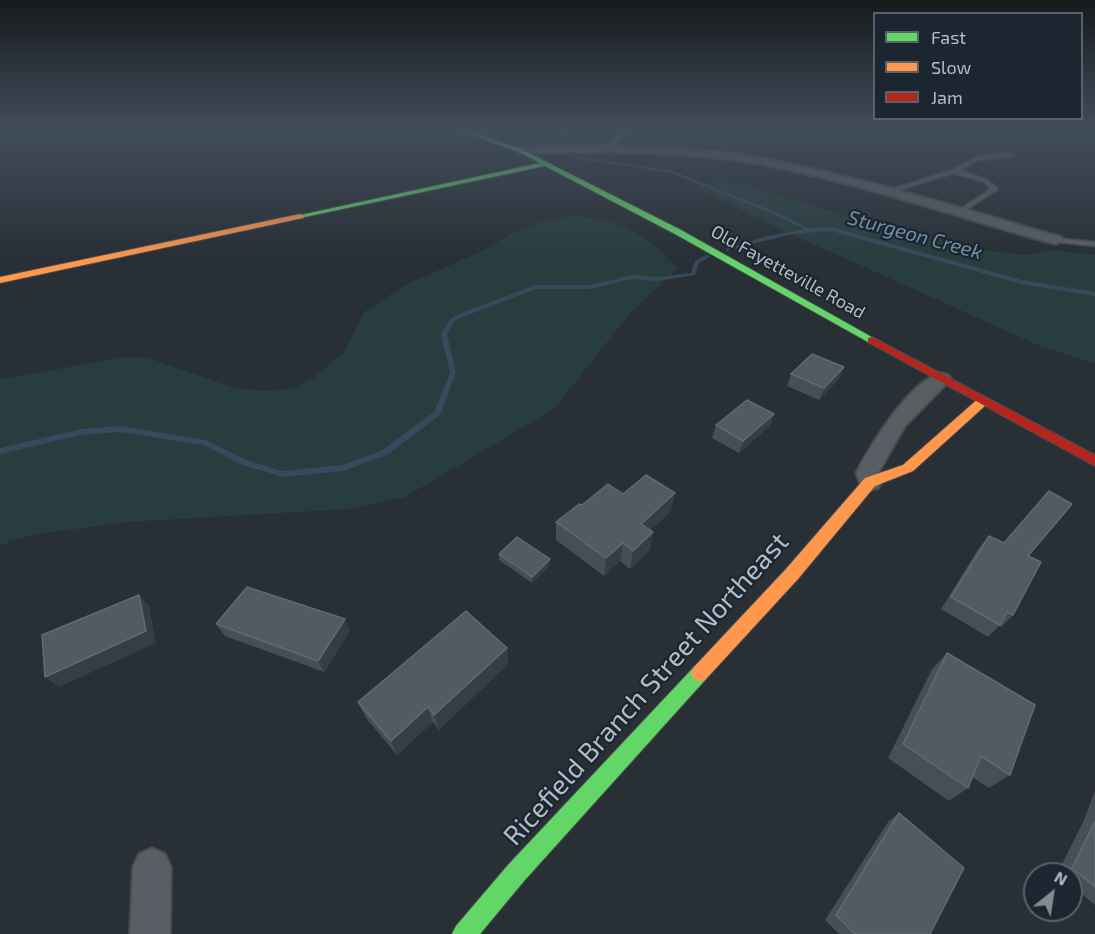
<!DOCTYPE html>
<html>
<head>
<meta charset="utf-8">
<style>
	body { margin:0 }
	#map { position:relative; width:1095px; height:934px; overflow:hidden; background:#282f35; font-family:"Exo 2",sans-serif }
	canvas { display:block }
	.legend { position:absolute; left:873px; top:12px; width:210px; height:108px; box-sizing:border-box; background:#1c2630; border:2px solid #58626c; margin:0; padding:8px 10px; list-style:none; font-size:18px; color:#b2bcc7 }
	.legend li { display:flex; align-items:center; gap:12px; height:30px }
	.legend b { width:30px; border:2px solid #58626c }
	.north { position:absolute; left:1023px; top:862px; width:60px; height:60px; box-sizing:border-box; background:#1c2630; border:2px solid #58626c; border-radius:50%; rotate:30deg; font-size:16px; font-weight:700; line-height:24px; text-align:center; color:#b2bcc7 }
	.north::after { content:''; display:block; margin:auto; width:21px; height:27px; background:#828b94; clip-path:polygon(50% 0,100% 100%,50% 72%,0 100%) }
</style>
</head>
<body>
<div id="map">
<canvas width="1095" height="934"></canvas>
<ul class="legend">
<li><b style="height:8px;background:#63d668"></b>Fast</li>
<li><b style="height:8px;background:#ff974d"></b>Slow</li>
<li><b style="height:8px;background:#b3261e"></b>Jam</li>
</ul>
<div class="north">N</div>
</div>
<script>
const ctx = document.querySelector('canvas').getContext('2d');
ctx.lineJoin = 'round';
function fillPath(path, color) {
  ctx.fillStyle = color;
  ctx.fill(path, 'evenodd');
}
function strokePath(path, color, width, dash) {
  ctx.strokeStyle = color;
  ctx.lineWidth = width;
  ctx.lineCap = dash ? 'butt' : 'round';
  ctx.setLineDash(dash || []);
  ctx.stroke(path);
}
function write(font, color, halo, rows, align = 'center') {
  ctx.font = font + ' "Exo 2",sans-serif';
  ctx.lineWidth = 4.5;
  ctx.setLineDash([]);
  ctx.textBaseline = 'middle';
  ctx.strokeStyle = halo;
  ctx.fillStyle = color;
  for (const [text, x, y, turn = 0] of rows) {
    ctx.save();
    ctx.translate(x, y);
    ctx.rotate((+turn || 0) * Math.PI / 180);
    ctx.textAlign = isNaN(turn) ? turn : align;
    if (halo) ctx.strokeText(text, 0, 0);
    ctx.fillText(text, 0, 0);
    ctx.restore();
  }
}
fillPath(new Path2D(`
	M 719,181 L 741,184 L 882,226 L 982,250 L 1024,255 L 1052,250 L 1095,255 L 1095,364 L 1040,346 L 784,231 L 699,189 L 698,185 Z
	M 570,216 C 619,218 646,233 678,269 L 631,312 L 554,409 L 405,497 L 351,509 L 127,522 L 31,535 L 0,545 L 0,379 L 126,357 L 149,358 L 234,388 L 268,391 L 292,388 L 312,379 L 345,351 L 364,312 L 403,286 L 484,250 L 512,233 L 544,221 Z`), '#283d3d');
fillPath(new Path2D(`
	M 559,129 L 563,129 L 565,144 L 562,143 Z
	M 570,153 L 572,153 L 574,156 L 673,171 L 779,213 L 808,228 L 831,227 L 1022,280 L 1095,292 L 1095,296 L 1021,284 L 831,231 L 791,234 L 726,251 L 726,249 L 764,237 L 804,229 L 775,215 L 671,173 L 573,158 Z
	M 706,255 L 711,256 L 699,263 L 695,275 L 657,281 L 632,279 L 590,289 L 536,289 L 455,320 L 447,334 L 456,373 L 440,415 L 387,455 L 343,471 L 282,477 L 240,464 L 204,445 L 119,432 L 81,435 L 0,454 L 0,448 L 81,429 L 119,426 L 206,440 L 246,460 L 282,471 L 342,465 L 381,451 L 434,412 L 450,373 L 441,334 L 451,318 L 461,313 L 535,285 L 590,285 L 632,275 L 657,277 L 691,273 L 695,261 Z`), '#364a5d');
const lane = new Path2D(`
	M 625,129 L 631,129 L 609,150 L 605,150 L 605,148 Z
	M 1012,153 L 1014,156 L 979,160 L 960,170 L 988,180 L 998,189 L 961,213 L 956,212 L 991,189 L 984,182 L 954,173 L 889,193 L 884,192 L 952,170 L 976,157 Z
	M 1053,238 L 1095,242 L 1095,246 L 1056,242 L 1053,242 Z`);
const street = new Path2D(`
	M 607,146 C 658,149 711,148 761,158 C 863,177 962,209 1061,237 L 1063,240 L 1056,244 L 1051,243 C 955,216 859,183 760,164 C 681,150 599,152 519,153 L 514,150 L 519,147 Z
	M 941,373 L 948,375 L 951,379 L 905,426 L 878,473 L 882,482 L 878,488 L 870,490 L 862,488 L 856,473 C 871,445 909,381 941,373 Z
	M 152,848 L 165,854 L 171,867 L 170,934 L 130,934 L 133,867 L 139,854 Z`);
const fast = new Path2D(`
	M 454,129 L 463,129 L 521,149 L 681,230 L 877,340 L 876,342 L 868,342 L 675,234 L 545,166 L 300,218 L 296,216 L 540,163 L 517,151 Z
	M 700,664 L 706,667 L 709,673 L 706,679 L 524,881 L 480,934 L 452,934 L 456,926 L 508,865 L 694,667 Z`);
const slow = new Path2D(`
	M 300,214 L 304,216 L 303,218 L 0,283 L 0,277 Z
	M 983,397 L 987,398 L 989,401 L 987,404 L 913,471 L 875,486 L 798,579 L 706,679 L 700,682 L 694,679 L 691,673 L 694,667 L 786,569 L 865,478 L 903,465 L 979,398 Z`);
const jam = new Path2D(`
	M 872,337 L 1095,455 L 1095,466 L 868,342 L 868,338 Z`);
strokePath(lane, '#474b50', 3);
strokePath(street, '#474b50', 4);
strokePath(fast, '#474b50', 2);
strokePath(slow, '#474b50', 2);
strokePath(jam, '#474b50', 2);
fillPath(lane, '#585e63');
fillPath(street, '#585e63');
fillPath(fast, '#63d668');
fillPath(slow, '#ff974d');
fillPath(jam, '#b3261e');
fillPath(new Path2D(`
	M 791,374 L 839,379 L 819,400 L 787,386 Z
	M 774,414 L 770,426 L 739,453 L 712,438 L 716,425 Z
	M 582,505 L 671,511 L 650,530 L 653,532 L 650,550 L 630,569 L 620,561 L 604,576 L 556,540 L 556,522 Z
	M 989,536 L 1028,556 L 1013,615 L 1001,627 L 999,626 L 988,637 L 941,609 L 979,548 Z
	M 499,554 L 550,559 L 550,565 L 532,583 L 499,560 Z
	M 216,624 L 350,631 L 324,672 L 225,636 Z
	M 507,648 L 508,664 L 439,730 L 433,722 L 397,755 L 366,718 L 358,702 Z
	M 947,653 L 1010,775 L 989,788 L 972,777 L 968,788 L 949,801 L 888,758 L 932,669 Z
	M 1095,791 L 1095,905 L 1071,885 L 1071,874 L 1057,874 L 1084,820 Z
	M 899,813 L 930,934 L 839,934 L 825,920 L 888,822 Z`), '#484e55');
fillPath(new Path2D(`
	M 844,367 L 839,379 L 819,400 L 824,388 Z
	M 774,414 L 770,426 L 739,453 L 743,441 Z
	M 675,493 L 671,511 L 638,542 L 641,524 Z
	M 653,532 L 650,550 L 630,569 L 633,551 Z
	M 623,543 L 620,561 L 604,576 L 606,558 Z
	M 550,559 L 550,565 L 532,583 L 532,577 Z
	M 139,595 L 149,606 L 156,643 L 59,687 L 45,677 Z
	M 345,619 L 350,631 L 324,672 L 318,661 Z
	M 507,648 L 508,664 L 439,730 L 434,715 Z
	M 428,707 L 433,722 L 397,755 L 391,741 Z`), '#363d43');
const building = new Path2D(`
	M 812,354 L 844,367 L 824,388 L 791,374 Z
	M 747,400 L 774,414 L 743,441 L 716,425 Z
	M 646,475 L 675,493 L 641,524 L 653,532 L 633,551 L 623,543 L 606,558 L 556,522 L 579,504 L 582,505 L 608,484 L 623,494 Z
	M 1049,491 L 1072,504 L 1028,556 L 1041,562 L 1013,615 L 1007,612 L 1000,625 L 951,597 L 989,536 L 1004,543 Z
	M 517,537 L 550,559 L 532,577 L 499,554 Z
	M 247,587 L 345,619 L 318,661 L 216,624 Z
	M 139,595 L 146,631 L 45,677 L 42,635 Z
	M 466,611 L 507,648 L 434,715 L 428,707 L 391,741 L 358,702 Z
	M 947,653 L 1035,705 L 1010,775 L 981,756 L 968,788 L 903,744 Z
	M 899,813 L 964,868 L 930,934 L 855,934 L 836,915 Z
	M 1095,821 L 1095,887 L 1072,868 Z`);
fillPath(building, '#535a61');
strokePath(building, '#626971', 1.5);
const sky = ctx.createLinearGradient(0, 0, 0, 260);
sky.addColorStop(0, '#161a1d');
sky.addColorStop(0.5, '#424d5c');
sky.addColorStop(1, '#424d5c00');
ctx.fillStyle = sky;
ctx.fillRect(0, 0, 1095, 260);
write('18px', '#b2bcc7', '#1c2630', [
	["Old Fayetteville Road",788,272,29]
]);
write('italic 20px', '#7390a9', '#1c2630', [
	["Sturgeon Creek",915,235,15]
]);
write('27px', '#b2bcc7', '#1c2630', [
	["Ricefield Branch Street Northeast",646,689,-48]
]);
</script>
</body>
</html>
